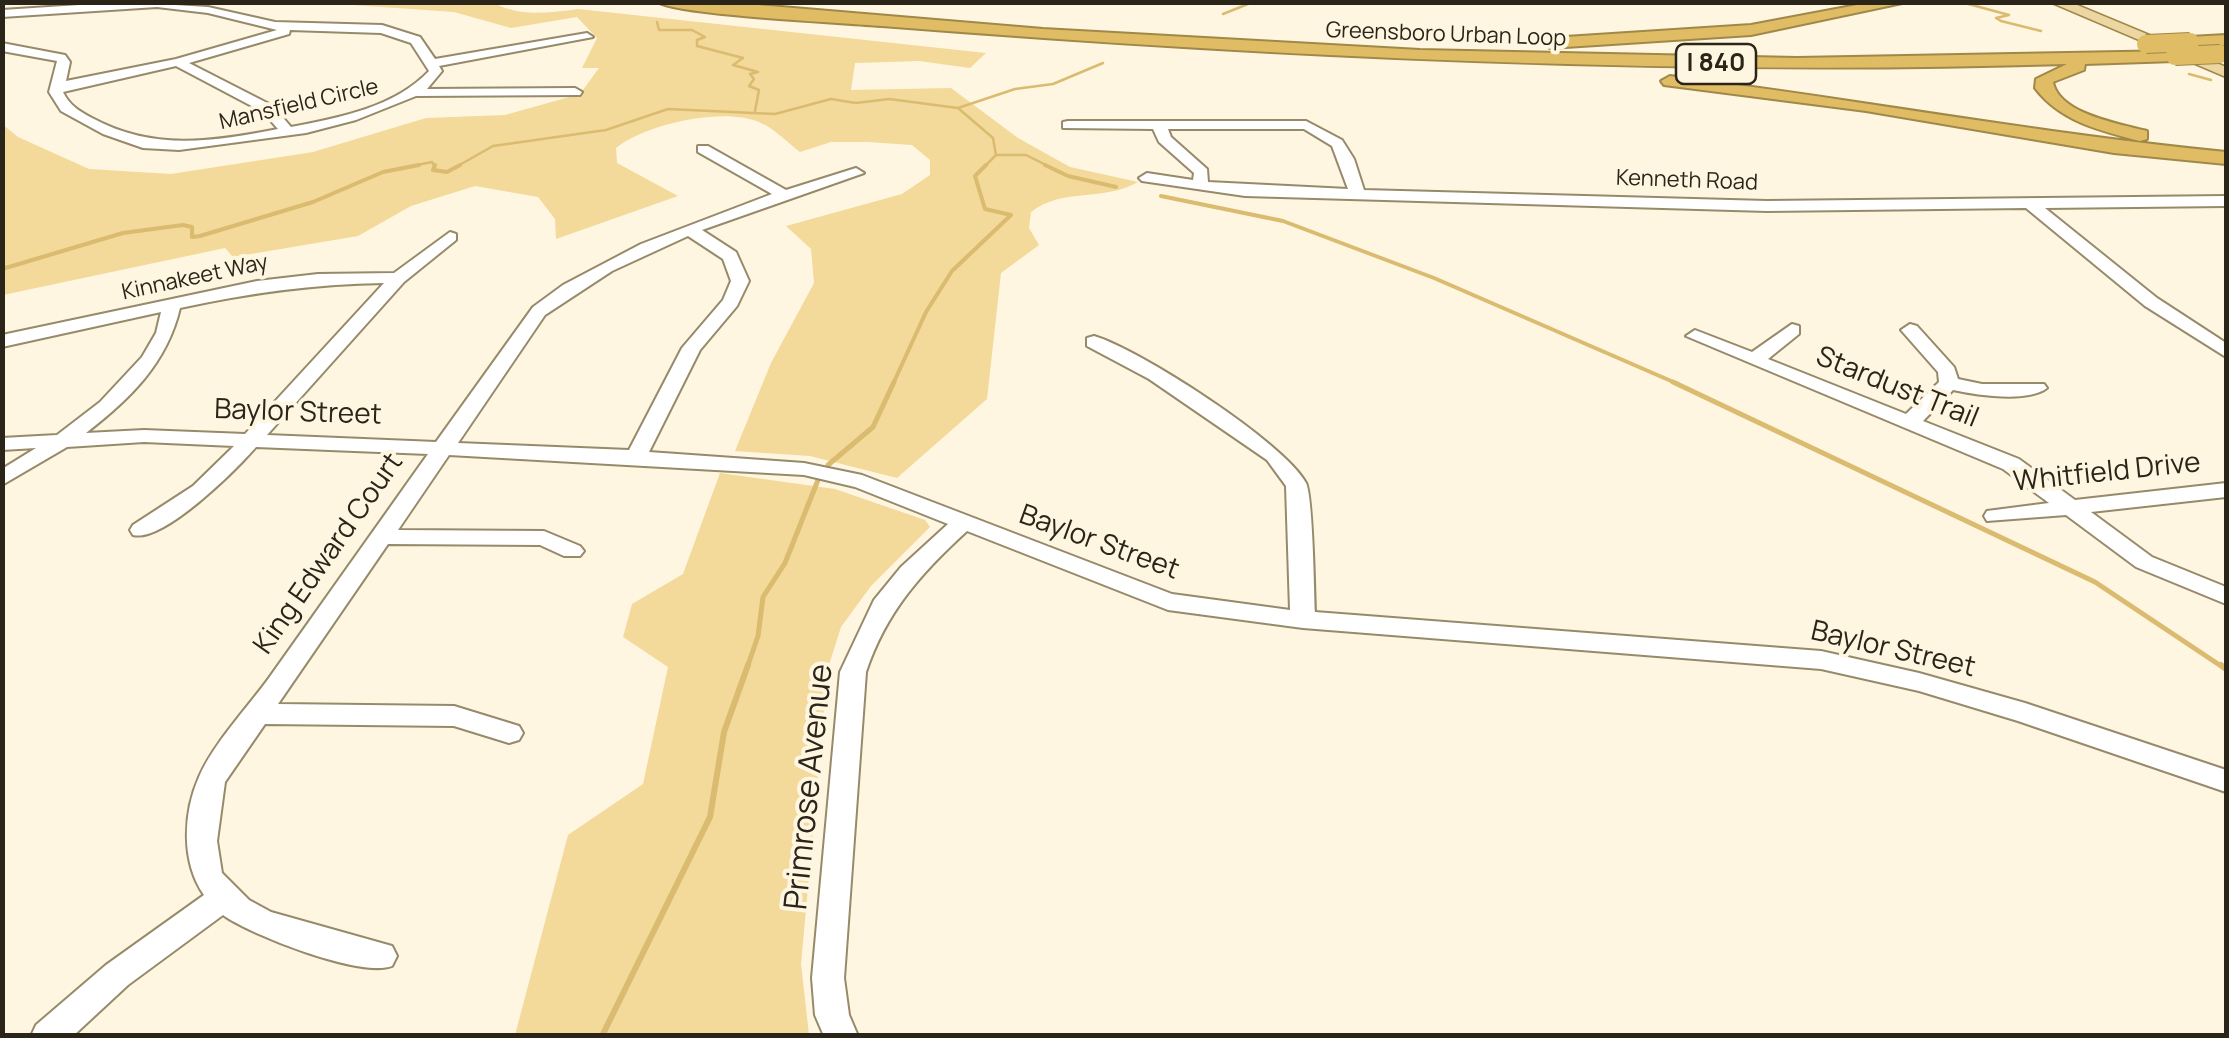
<!DOCTYPE html>
<html>
<head>
<meta charset="utf-8">
<style>
	body { margin:0 }
	#map { position:relative; width:2229px; height:1038px; overflow:hidden; background:#fef6e1; font-family:Manrope,sans-serif }
	canvas { display:block }
	.frame { position:absolute; inset:0; border:5px solid #2a2518; pointer-events:none }
</style>
</head>
<body>
<div id="map">
<canvas width="2229" height="1038"></canvas>
<div class="frame"></div>
</div>
<script>
const ctx = document.querySelector('canvas').getContext('2d');
ctx.lineJoin = 'round';
function fillPath(path, color) {
  ctx.fillStyle = color;
  ctx.fill(path, 'evenodd');
}
function strokePath(path, color, width, dash) {
  ctx.strokeStyle = color;
  ctx.lineWidth = width;
  ctx.lineCap = dash ? 'butt' : 'round';
  ctx.setLineDash(dash || []);
  ctx.stroke(path);
}
function write(font, color, halo, rows, align = 'center') {
  ctx.font = font + ' Manrope,sans-serif';
  ctx.lineWidth = 8;
  ctx.setLineDash([]);
  ctx.textBaseline = 'middle';
  ctx.strokeStyle = halo;
  ctx.fillStyle = color;
  for (const [text, x, y, turn = 0] of rows) {
    ctx.save();
    ctx.translate(x, y);
    ctx.rotate((+turn || 0) * Math.PI / 180);
    ctx.textAlign = isNaN(turn) ? turn : align;
    if (halo) ctx.strokeText(text, 0, 0);
    ctx.fillText(text, 0, 0);
    ctx.restore();
  }
}
fillPath(new Path2D(`
	M 324,3 L 494,3 C 520,17 549,13 578,9 L 986,53 L 970,68 L 919,61 L 855,63 L 851,90 L 951,88 L 1018,138 L 1070,167 L 1138,182 C 1104,202 1063,187 1031,212 L 1029,228 L 1039,245 L 1001,273 L 987,399 L 897,478 L 810,456 L 735,451 L 771,363 L 814,283 L 811,249 L 786,226 L 902,194 L 930,175 L 930,160 L 912,145 L 868,142 L 831,142 L 800,152 C 788,143 775,129 761,123 C 725,106 646,124 616,148 L 617,163 L 678,196 L 556,239 L 555,219 L 538,197 L 475,186 L 411,206 L 358,236 L 233,257 L 225,248 L 3,295 L 2,124 L 18,137 L 89,169 L 171,174 L 313,152 L 426,118 L 505,115 L 580,94 L 599,68 L 582,68 L 597,38 L 577,17 L 511,28 L 454,12 Z
	M 720,473 L 835,489 L 925,520 L 930,527 L 871,586 L 841,627 L 828,668 L 801,964 L 809,1035 L 515,1035 L 568,835 L 643,784 L 668,667 L 623,637 L 632,604 L 683,574 Z`), '#f3d99a');
strokePath(new Path2D(`
	M 1961,2 L 2009,15 L 1996,18 L 2001,21 L 2041,31
	M 1223,14 L 1253,2
	M 657,22 L 659,30 L 692,30 L 705,37 L 697,40 L 697,46 L 743,58 L 733,65 L 758,72 L 750,74 L 754,79 L 749,86 L 759,90 L 755,111
	M 2189,74 L 2211,80
	M 958,108 L 993,138 L 996,155
	M 407,167 L 432,162 L 435,167
	M 456,167 L 493,146 L 606,130 L 668,109 L 775,114 L 831,99 L 856,103 L 889,99 L 958,108 L 1015,89 L 1053,84 L 1103,63
	M 984,167 L 996,155 L 1026,155 L 1050,167`), '#dabb6f', 2.5);
strokePath(new Path2D(`
	M 435,165 L 433,170 L 447,172 L 460,165
	M 1045,165 L 1068,176 L 1116,187
	M 1161,196 L 1283,221 L 1434,278 L 1678,384
	M 2,269 L 123,233 L 183,225 L 192,227 L 192,237 L 200,236 L 313,202 L 383,172 L 419,165
	M 893,384 L 926,312 L 952,271 L 1011,215 L 985,209 L 975,176 L 986,165`), '#dabb6f', 4);
strokePath(new Path2D(`
	M 1673,382 L 2095,582 L 2224,668
	M 828,465 L 873,427 L 894,382
	M 747,668 L 758,636 L 763,597 L 785,563 L 818,480`), '#dabb6f', 5);
strokePath(new Path2D(`
	M 2221,665 L 2226,669
	M 602,1036 L 710,817 L 724,732 L 748,665`), '#dabb6f', 6);
const minor = new Path2D(`
	M 126,2 L 208,7 L 275,22 L 382,25 L 420,37 L 435,59 L 587,33 L 593,37 L 439,66 L 442,71 L 427,89 L 575,88 L 582,92 L 580,95 L 416,96 L 356,120 L 306,133 L 179,150 L 143,148 L 103,134 L 61,111 L 49,92 L 57,61 L 2,51 L 2,43 L 65,55 L 70,62 L 66,81 L 176,59 L 277,30 L 208,13 L 157,7 L 2,17 L 2,10 ZM 290,30 L 381,33 L 411,43 L 429,71 C 395,107 339,118 291,127 L 273,106 L 189,63 L 289,34 ZM 176,66 L 263,112 L 278,129 C 212,142 153,151 92,118 C 79,111 69,105 63,92 Z
	M 1068,121 L 1306,121 L 1342,140 L 1354,159 L 1364,190 L 1767,201 L 2226,196 L 2226,206 L 2045,208 L 2157,298 L 2226,343 L 2226,357 L 2145,306 L 2026,208 L 1767,211 L 1245,196 L 1142,181 L 1139,178 L 1147,173 L 1193,180 L 1194,173 L 1159,142 L 1153,129 L 1063,128 L 1063,122 ZM 1168,129 L 1304,129 L 1332,146 L 1348,189 L 1208,182 L 1207,169 L 1171,137 Z
	M 698,146 L 708,146 L 786,190 L 856,168 L 864,173 L 702,230 L 736,252 L 749,281 L 737,306 L 700,350 L 649,452 L 804,463 L 862,475 L 1172,594 L 1290,610 L 1286,486 L 1267,460 L 1149,379 L 1087,346 L 1087,338 L 1094,336 C 1139,349 1285,443 1306,483 C 1313,497 1314,590 1315,612 L 1821,651 L 1919,673 L 2025,703 L 2226,770 L 2226,792 L 2018,721 L 1919,691 L 1821,669 L 1303,628 L 1168,610 L 967,531 C 921,573 886,612 866,672 L 844,978 L 849,1015 L 858,1036 L 824,1036 L 815,1015 L 812,978 L 840,672 L 874,600 L 901,567 L 948,524 L 855,487 L 804,475 L 449,455 L 398,530 L 544,531 L 580,546 L 584,551 L 580,556 L 564,556 L 540,545 L 388,544 L 278,704 L 454,706 L 519,726 L 523,733 L 519,740 L 509,743 L 454,726 L 265,724 L 225,782 L 217,841 L 222,873 L 249,900 L 271,912 L 392,946 L 397,956 L 392,966 C 361,978 251,935 223,915 L 128,985 L 73,1036 L 31,1036 L 36,1025 L 106,965 L 204,895 C 181,862 183,813 199,777 C 213,744 248,707 269,678 C 323,602 374,530 428,454 L 256,447 C 236,470 163,543 133,535 L 130,530 L 133,525 L 193,486 L 234,446 L 144,442 L 67,447 L 2,485 L 2,469 L 36,448 L 2,450 L 2,438 L 57,435 L 100,402 L 142,357 L 156,333 L 161,312 L 2,347 L 2,335 L 257,281 L 318,274 L 394,273 L 450,232 L 456,234 L 456,240 L 404,282 L 267,435 L 436,442 L 533,307 L 563,285 L 641,244 L 772,194 L 698,152 ZM 688,236 L 723,259 L 731,281 L 723,300 L 682,348 L 629,450 L 458,443 L 545,315 L 612,271 ZM 384,283 L 245,434 L 144,430 L 86,433 C 130,399 167,363 180,308 C 249,293 313,284 384,283 Z
	M 1792,324 L 1799,326 L 1799,334 L 1768,359 L 1906,414 L 1939,382 L 1938,372 L 1901,330 L 1910,324 L 1917,326 L 1954,367 L 1958,379 L 1982,384 L 2044,384 L 2047,388 C 2028,403 1976,395 1953,390 L 1923,421 L 2019,459 L 2075,500 L 2226,483 L 2226,497 L 2091,512 L 2152,557 L 2226,587 L 2226,604 L 2136,567 L 2066,515 L 1987,521 L 1984,516 L 1987,511 L 2049,503 L 2003,469 L 1686,336 L 1695,330 L 1752,352 Z`);
const major = new Path2D(`
	M 2050,2 L 2070,2 L 2226,67 L 2226,77 Z`);
const highway = new Path2D(`
	M 658,2 L 722,2 L 1043,29 L 1420,50 L 1797,58 L 2175,51 L 2183,56 L 2175,61 L 2085,64 L 2084,70 L 2053,82 C 2059,114 2120,124 2147,131 L 2147,139 L 2140,141 C 2101,131 2061,122 2035,88 L 2036,79 L 2067,64 C 1671,76 1276,57 882,26 C 846,23 677,15 658,2 Z
	M 1873,2 L 1907,2 L 1751,35 L 1550,48 L 1542,43 L 1550,38 L 1751,25 Z
	M 2226,35 L 2226,45 L 2190,47 L 2182,42 L 2190,37 Z
	M 1670,76 C 1856,99 2040,134 2226,152 L 2226,164 L 2114,153 L 1866,111 L 1664,85 L 1661,81 Z`);
strokePath(minor, '#978a6a', 4);
strokePath(major, '#a08849', 3);
strokePath(highway, '#a08849', 4);
fillPath(minor, '#fff');
fillPath(major, '#ecd7a2');
fillPath(highway, '#e0bd64');
const highwayBridge = new Path2D(`
	M 2146,44 L 2190,42
	M 2175,56 L 2220,54`);
strokePath(highwayBridge, '#a08849', 20, []);
strokePath(highwayBridge, '#e0bd64', 18);
write('22px', '#2a2518', '#fef6e1', [
	["Greensboro Urban Loop",1446,35,2],
	["Mansfield Circle",299,105,-13],
	["Kenneth Road",1687,181,2],
	["Kinnakeet Way",195,278,-12]
]);
for (const [x, y, w] of [
	[1716,64,80]
]) {
  const box = new Path2D();
  box.roundRect(x - w / 2, y - 20, w, 40, 8);
  ctx.fillStyle = '#fef6e1';
  ctx.fill(box);
  strokePath(box, '#2a2518', 2.5);
}
write('bold 25px', '#2a2518', null, [
	["I 840",1716,64]
]);
write('28px', '#2a2518', '#fef6e1', [
	["Stardust Trail",1897,388,22],
	["Baylor Street",298,413,2],
	["Whitfield Drive",2107,473,-6],
	["Baylor Street",1099,543,20],
	["King Edward Court",329,554,-55],
	["Baylor Street",1893,650,13]
]);
write('32px', '#2a2518', '#fef6e1', [
	["Primrose Avenue",810,787,-84]
]);
</script>
</body>
</html>
